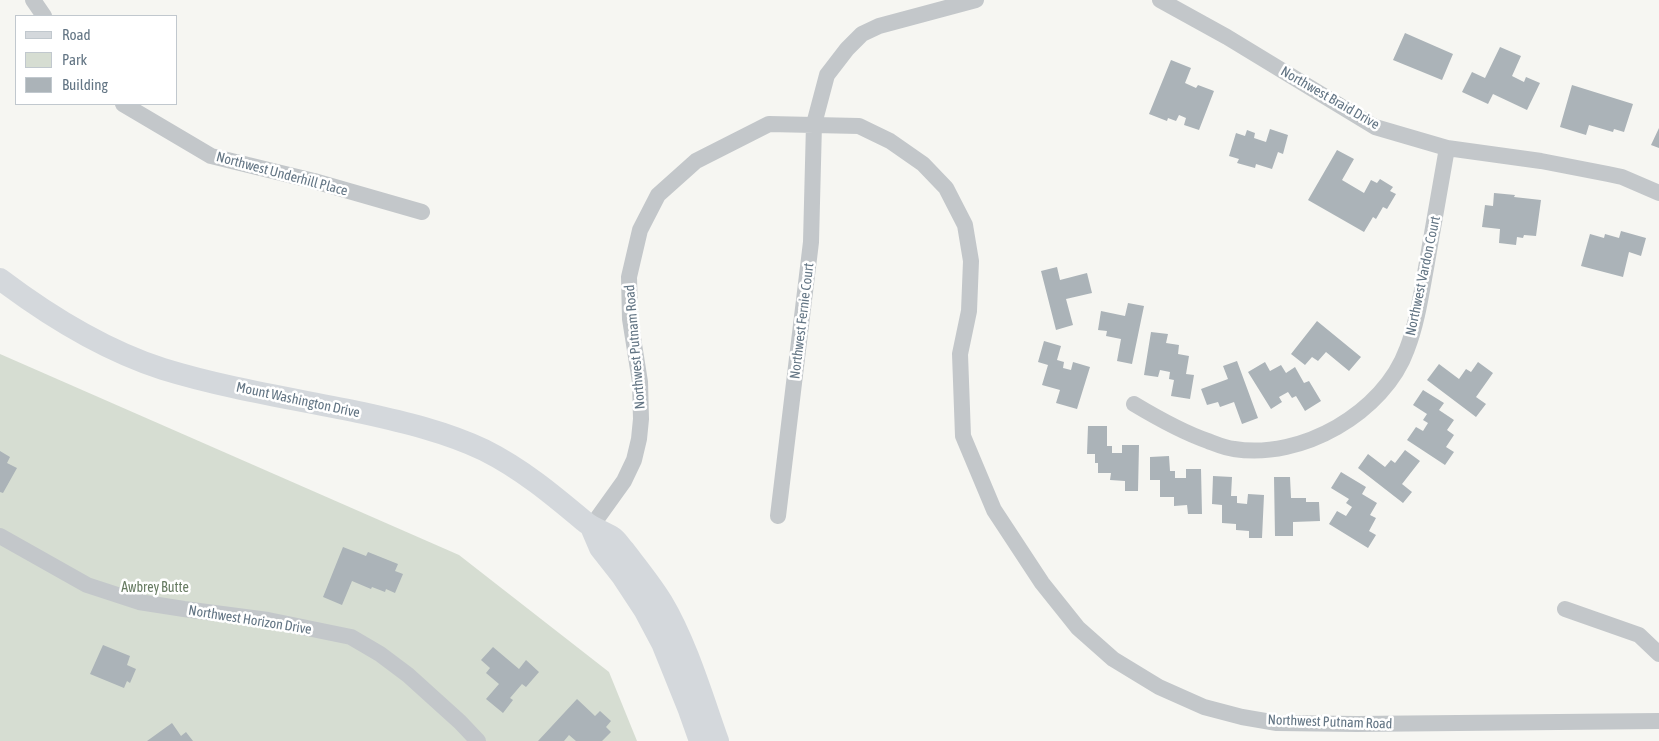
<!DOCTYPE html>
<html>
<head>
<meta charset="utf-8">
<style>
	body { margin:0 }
	#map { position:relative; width:1659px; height:741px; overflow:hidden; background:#f6f6f2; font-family:"Asap Condensed",sans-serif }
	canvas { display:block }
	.legend { position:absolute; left:15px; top:15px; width:162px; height:90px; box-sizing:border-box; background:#fff; border:1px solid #c1c8ce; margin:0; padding:6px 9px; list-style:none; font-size:15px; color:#637584 }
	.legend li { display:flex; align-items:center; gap:10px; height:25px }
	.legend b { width:25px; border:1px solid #c1c8ce }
</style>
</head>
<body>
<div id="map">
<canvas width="1659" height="741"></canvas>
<ul class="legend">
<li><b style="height:6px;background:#d4d8dc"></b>Road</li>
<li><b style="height:14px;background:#d6ddd2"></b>Park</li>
<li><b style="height:14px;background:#abb3b8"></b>Building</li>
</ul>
</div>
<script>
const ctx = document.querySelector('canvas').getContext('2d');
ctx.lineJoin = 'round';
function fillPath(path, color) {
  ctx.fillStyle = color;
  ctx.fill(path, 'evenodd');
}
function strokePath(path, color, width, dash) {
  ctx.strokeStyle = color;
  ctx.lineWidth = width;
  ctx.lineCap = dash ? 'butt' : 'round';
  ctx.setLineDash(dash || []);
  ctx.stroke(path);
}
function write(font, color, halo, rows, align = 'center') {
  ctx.font = font + ' "Asap Condensed",sans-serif';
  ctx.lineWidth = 5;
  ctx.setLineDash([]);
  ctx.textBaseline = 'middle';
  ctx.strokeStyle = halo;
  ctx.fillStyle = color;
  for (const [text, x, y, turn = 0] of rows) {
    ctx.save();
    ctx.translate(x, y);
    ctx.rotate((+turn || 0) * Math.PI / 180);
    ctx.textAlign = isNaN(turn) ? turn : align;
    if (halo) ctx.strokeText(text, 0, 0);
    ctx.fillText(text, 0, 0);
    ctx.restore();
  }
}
fillPath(new Path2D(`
	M 0,354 L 459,555 L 609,672 L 637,741 L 0,741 Z`), '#d6ddd2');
fillPath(new Path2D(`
	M 1405,33 L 1453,54 L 1442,80 L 1393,60 Z
	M 1500,47 L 1521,56 L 1512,76 L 1524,82 L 1526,77 L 1540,83 L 1527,110 L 1493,94 L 1488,104 L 1462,92 L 1472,72 L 1485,78 Z
	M 1171,60 L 1191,68 L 1185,83 L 1196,88 L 1198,85 L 1214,91 L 1199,130 L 1184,125 L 1186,118 L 1179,115 L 1176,121 L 1168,118 L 1167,121 L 1149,114 Z
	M 1572,85 L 1633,104 L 1624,132 L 1614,129 L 1613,132 L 1589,125 L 1586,135 L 1560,127 Z
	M 1659,128 L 1659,148 L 1651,145 Z
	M 1270,129 L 1288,135 L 1283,154 L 1278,152 L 1272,169 L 1256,164 L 1255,168 L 1237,163 L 1239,159 L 1229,156 L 1236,133 L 1245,136 L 1247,130 L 1255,133 L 1254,138 L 1266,142 Z
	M 1337,150 L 1354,159 L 1342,180 L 1364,193 L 1371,180 L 1377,183 L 1380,179 L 1393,187 L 1390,191 L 1396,194 L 1387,209 L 1383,207 L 1376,219 L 1373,217 L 1364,232 L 1308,200 Z
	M 1494,193 L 1515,195 L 1514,197 L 1541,200 L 1536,236 L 1524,235 L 1523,238 L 1517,237 L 1516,245 L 1499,243 L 1500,229 L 1482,227 L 1485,205 L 1493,206 Z
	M 1621,231 L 1646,238 L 1641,256 L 1629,252 L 1623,277 L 1581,266 L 1590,234 L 1604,238 L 1605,234 L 1619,238 Z
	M 1057,267 L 1060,280 L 1087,273 L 1092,293 L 1066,299 L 1073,325 L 1056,330 L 1041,271 Z
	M 1128,303 L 1144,306 L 1132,364 L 1117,361 L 1121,339 L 1106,336 L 1107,331 L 1098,330 L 1101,311 L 1125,316 Z
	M 1317,321 L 1361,357 L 1349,371 L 1326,352 L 1318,361 L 1312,357 L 1305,365 L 1291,354 Z
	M 1151,332 L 1168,334 L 1166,343 L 1179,345 L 1178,354 L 1189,356 L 1186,374 L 1194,375 L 1190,399 L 1171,396 L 1174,380 L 1169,379 L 1170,372 L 1160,370 L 1158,377 L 1144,375 Z
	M 1044,341 L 1061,346 L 1057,360 L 1064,362 L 1063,368 L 1071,370 L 1073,362 L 1090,367 L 1077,409 L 1056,403 L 1060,390 L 1042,385 L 1048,365 L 1038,362 Z
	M 1237,361 L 1258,418 L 1242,424 L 1234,402 L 1220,407 L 1218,402 L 1207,405 L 1201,389 L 1228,379 L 1223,366 Z
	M 1265,362 L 1270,371 L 1281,365 L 1286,373 L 1295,367 L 1304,383 L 1309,381 L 1321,401 L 1305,411 L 1296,396 L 1292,398 L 1288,392 L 1279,397 L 1282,402 L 1271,409 L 1248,372 Z
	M 1478,362 L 1493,373 L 1476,397 L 1486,404 L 1476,417 L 1427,380 L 1439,364 L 1459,379 L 1466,369 L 1471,372 Z
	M 1423,390 L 1444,403 L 1439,410 L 1454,420 L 1447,430 L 1454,435 L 1446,447 L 1454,452 L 1445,465 L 1407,440 L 1416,427 L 1423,431 L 1428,423 L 1423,420 L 1427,414 L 1413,405 Z
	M 1088,426 L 1107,426 L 1107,446 L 1112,446 L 1112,453 L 1122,453 L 1122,445 L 1139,445 L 1138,491 L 1125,491 L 1125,481 L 1110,480 L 1111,473 L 1098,473 L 1098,463 L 1095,463 L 1095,454 L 1087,454 Z
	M 1405,450 L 1420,461 L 1402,484 L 1412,492 L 1403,503 L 1358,468 L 1368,454 L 1385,467 L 1391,460 L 1395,463 Z
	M 0,451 L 10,457 L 7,463 L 17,468 L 3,493 L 0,492 Z
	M 1169,456 L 1170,471 L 1175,471 L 1175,478 L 1186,478 L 1186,469 L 1201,469 L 1202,514 L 1188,514 L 1187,505 L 1174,506 L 1174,497 L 1160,497 L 1160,480 L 1150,480 L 1150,457 Z
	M 1341,472 L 1366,487 L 1362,494 L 1377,503 L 1370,515 L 1376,518 L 1369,531 L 1376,535 L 1368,548 L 1329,524 L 1337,511 L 1346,516 L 1352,507 L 1346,503 L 1349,499 L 1331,488 Z
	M 1213,476 L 1232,477 L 1231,496 L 1237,496 L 1237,503 L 1247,504 L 1248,494 L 1264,495 L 1262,538 L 1249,538 L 1249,531 L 1236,530 L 1236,524 L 1222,523 L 1222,505 L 1212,504 Z
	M 1274,477 L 1290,477 L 1291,498 L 1306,498 L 1306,502 L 1319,502 L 1320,521 L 1293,522 L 1293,536 L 1275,536 Z
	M 343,547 L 366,556 L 368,552 L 398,564 L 395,571 L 403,574 L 395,593 L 386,589 L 385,592 L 372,587 L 371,589 L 352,581 L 342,605 L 323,597 Z
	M 103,645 L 130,656 L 127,665 L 136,669 L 130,683 L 127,681 L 124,688 L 90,674 Z
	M 493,647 L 519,669 L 526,660 L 539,672 L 526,687 L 522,684 L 510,698 L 513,700 L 503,713 L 486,699 L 499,684 L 486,673 L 490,668 L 481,660 Z
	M 577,699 L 595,716 L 600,711 L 611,721 L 606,727 L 611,732 L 602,741 L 576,741 L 569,735 L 564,741 L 538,741 Z
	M 172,723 L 181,736 L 186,732 L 193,741 L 147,741 Z`), '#abb3b8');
strokePath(new Path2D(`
	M 33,0 L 44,16
	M 1160,0 L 1227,37 L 1375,127 L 1447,148 L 1541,161 L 1608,174 L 1622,177 L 1659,193
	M 123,104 L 211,156 L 314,181 L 422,212
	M 1134,404 C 1159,419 1182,432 1208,441 C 1216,444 1225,448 1234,449 C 1301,460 1384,413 1407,349 C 1417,323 1421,295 1426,268 C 1433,228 1440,188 1447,148
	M 778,516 L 811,242 L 814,124 L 827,75 L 847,49 L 862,34 L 879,26 L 976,0
	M 591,527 L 624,481 L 634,460 L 639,439 L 641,419 L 640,382 L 630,319 L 629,277 L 640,230 L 658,195 L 696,161 L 769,124 L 859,126 L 890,141 L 923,164 L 946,188 L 965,225 L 971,261 L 969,311 L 960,354 L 963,436 L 994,510 L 1042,583 L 1078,628 L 1113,659 L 1159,687 L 1204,707 L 1242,717 L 1277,723 L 1357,724 L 1659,721
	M 0,536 L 87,585 L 139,602 L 184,609 L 268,620 L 351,637 L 380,654 L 408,675 L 460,722 L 478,741
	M 1565,609 L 1639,635 L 1659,654`), '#c3c7ca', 16);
strokePath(new Path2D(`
	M 0,279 C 49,316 104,350 163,369 C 228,389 296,399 363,413 C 404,422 446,432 484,450 C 522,469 553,495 584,521 C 593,529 603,531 612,537 C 617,540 620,546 624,550 C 637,567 651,584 662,602 C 686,642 702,696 718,741
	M 591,527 L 600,548 L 622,576 L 645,611 L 662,643 L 689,710 L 700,741`), '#d4d8dc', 22);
write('14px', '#637584', '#fff', [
	["Northwest Braid Drive",1330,98,30],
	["Northwest Underhill Place",282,174,15],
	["Northwest Vardon Court",1423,276,-78],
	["Northwest Fernie Court",802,321,-83],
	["Northwest Putnam Road",635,347,-95],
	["Mount Washington Drive",298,400,12],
	["Northwest Horizon Drive",250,620,9],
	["Northwest Putnam Road",1330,722,2]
]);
write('14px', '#677b62', '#fff', [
	["Awbrey Butte",155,588]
]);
</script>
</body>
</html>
